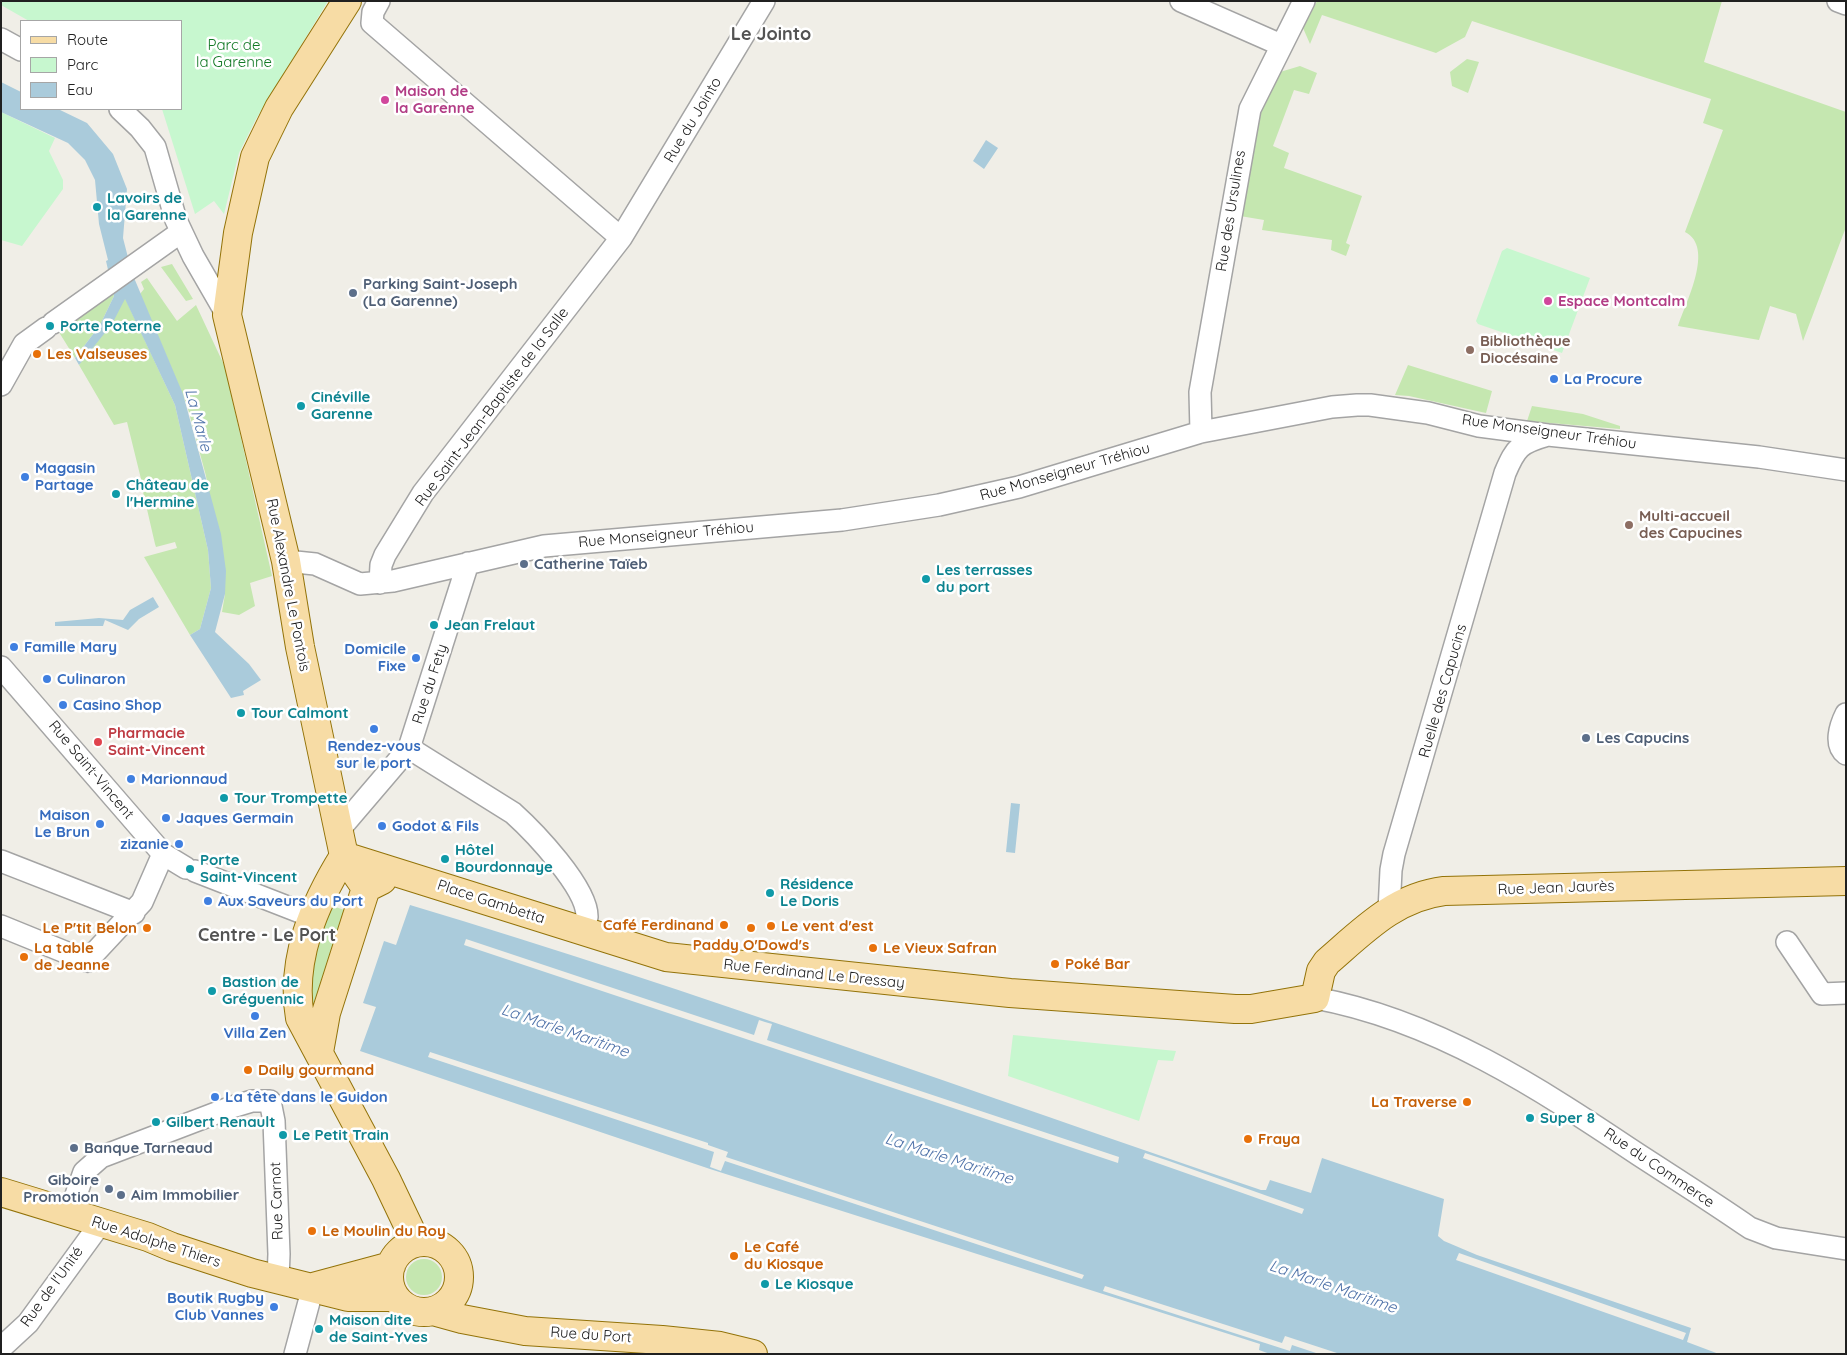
<!DOCTYPE html>
<html>
<head>
<meta charset="utf-8">
<style>
	body { margin:0 }
	#map { position:relative; width:1847px; height:1355px; overflow:hidden; background:#f0eee7; font-family:Quicksand,sans-serif }
	canvas { display:block }
	.frame { position:absolute; inset:0; border:2px solid #202020; pointer-events:none }
	.legend { position:absolute; left:20px; top:20px; width:162px; height:90px; box-sizing:border-box; background:#fff; border:1px solid #a6a6a6; margin:0; padding:6px 9px; list-style:none; font-size:15px; color:#202020 }
	.legend li { display:flex; align-items:center; gap:10px; height:25px }
	.legend b { width:25px; border:1px solid #a6a6a6 }
</style>
</head>
<body>
<div id="map">
<canvas width="1847" height="1355"></canvas>
<div class="frame"></div>
<ul class="legend">
<li><b style="height:6px;background:#f7dca5"></b>Route</li>
<li><b style="height:14px;background:#c7f7cf"></b>Parc</li>
<li><b style="height:14px;background:#aacbdb"></b>Eau</li>
</ul>
</div>
<script>
const ctx = document.querySelector('canvas').getContext('2d');
ctx.lineJoin = 'round';
function fillPath(path, color) {
  ctx.fillStyle = color;
  ctx.fill(path, 'evenodd');
}
function strokePath(path, color, width, dash) {
  ctx.strokeStyle = color;
  ctx.lineWidth = width;
  ctx.lineCap = dash ? 'butt' : 'round';
  ctx.setLineDash(dash || []);
  ctx.stroke(path);
}
function write(font, color, halo, rows, align = 'center') {
  ctx.font = font + ' Quicksand,sans-serif';
  ctx.lineWidth = 5;
  ctx.setLineDash([]);
  ctx.textBaseline = 'middle';
  ctx.strokeStyle = halo;
  ctx.fillStyle = color;
  for (const [text, x, y, turn = 0] of rows) {
    ctx.save();
    ctx.translate(x, y);
    ctx.rotate((+turn || 0) * Math.PI / 180);
    ctx.textAlign = isNaN(turn) ? turn : align;
    if (halo) ctx.strokeText(text, 0, 0);
    ctx.fillText(text, 0, 0);
    ctx.restore();
  }
}
fillPath(new Path2D(`
	M 1317,1 L 1722,1 L 1704,62 L 1846,112 L 1846,227 L 1803,341 L 1796,314 L 1770,306 L 1759,340 L 1678,326 C 1686,302 1715,247 1685,232 L 1723,130 L 1703,123 L 1711,99 L 1472,21 L 1465,37 L 1436,53 L 1322,15 L 1310,44 L 1303,28 Z
	M 1467,59 L 1479,62 L 1468,93 L 1452,86 L 1450,72 Z
	M 1300,66 L 1317,73 L 1309,94 L 1294,90 L 1273,146 L 1289,153 L 1284,168 L 1362,196 L 1346,243 L 1350,245 L 1346,256 L 1331,250 L 1332,240 L 1262,230 L 1264,220 L 1240,216 L 1262,106 L 1280,72 Z
	M 172,264 L 193,299 L 186,301 L 161,267 Z
	M 147,278 L 177,321 L 196,305 L 225,367 L 272,576 L 250,583 L 255,606 L 239,615 L 222,612 L 225,594 L 206,476 L 187,405 L 140,294 L 144,289 L 141,282 Z
	M 112,290 L 114,296 L 100,325 L 75,358 L 57,329 Z
	M 125,298 L 175,405 L 208,550 L 211,588 L 200,629 L 190,635 L 144,557 L 177,548 L 175,542 L 156,547 L 155,544 L 143,492 L 161,488 L 159,480 L 142,483 L 127,422 L 114,425 L 79,365 Z
	M 1408,365 L 1492,391 L 1486,413 L 1409,396 L 1395,395 Z
	M 1532,406 L 1583,414 L 1620,426 L 1620,429 L 1527,421 Z
	M 330,905 L 347,911 L 311,1028 L 305,988 Z
	M406 1277a18 18 0 1 1 36 0a18 18 0 1 1-36 0Z`), '#c5e7b0');
fillPath(new Path2D(`
	M 1,1 L 328,1 L 256,119 L 239,153 L 224,214 L 214,201 L 195,214 L 162,109 L 181,109 L 181,21 L 29,21 L 1,5 Z
	M 1,112 L 55,138 L 49,151 L 63,180 L 63,189 L 22,246 L 1,240 Z
	M 1507,248 L 1590,278 L 1562,353 L 1478,324 L 1476,321 L 1502,251 Z
	M 1013,1035 L 1176,1051 L 1173,1061 L 1158,1060 L 1139,1121 L 1008,1076 Z`), '#c7f7cf');
fillPath(new Path2D(`
	M 1,82 L 21,92 L 21,109 L 58,109 L 87,123 L 113,154 L 127,189 L 123,238 L 132,273 L 183,394 L 221,534 L 226,571 L 225,594 L 215,632 L 249,664 L 261,680 L 243,691 L 244,695 L 231,698 L 190,635 L 200,629 L 211,588 L 208,550 L 175,405 L 125,299 L 112,324 L 79,365 L 75,358 L 100,325 L 114,296 L 106,261 L 108,260 L 99,224 L 95,180 L 85,160 L 68,143 L 1,112 Z
	M 986,140 L 998,148 L 984,169 L 973,161 Z
	M 153,597 L 159,607 L 139,619 L 128,630 L 105,620 L 103,626 L 55,626 L 55,622 L 99,618 L 123,620 L 130,610 Z
	M 1011,803 L 1020,804 L 1015,853 L 1006,852 Z
	M 410,905 C 697,991 978,1094 1261,1190 L 1266,1190 L 1270,1180 L 1311,1193 L 1322,1158 L 1444,1199 L 1438,1236 L 1444,1241 L 1477,1255 L 1691,1328 L 1687,1342 L 1719,1354 L 1270,1354 L 1259,1350 L 1260,1344 L 710,1169 L 360,1051 L 376,1007 L 363,1003 L 384,941 L 396,945 Z`), '#aacbdb');
fillPath(new Path2D(`
	M 466,939 L 754,1035 L 759,1020 L 765,1022 L 772,1024 L 767,1040 L 1119,1157 L 1118,1163 L 464,945 Z
	M 430,1052 L 708,1143 L 708,1145 L 728,1152 L 726,1157 L 1084,1275 L 1082,1279 L 725,1161 L 721,1171 L 710,1167 L 714,1152 L 428,1057 Z
	M 1145,1153 L 1169,1161 L 1304,1209 L 1302,1214 L 1143,1158 Z
	M 1459,1253 L 1686,1333 L 1683,1340 L 1456,1260 Z
	M 1105,1286 L 1282,1343 L 1285,1336 L 1340,1354 L 1319,1354 L 1292,1345 L 1290,1351 L 1103,1291 Z`), '#f0eee7');
const minor = new Path2D(`
	M 379,1 L 373,12 L 372,23 L 621,238
	M 1181,1 L 1281,45
	M 1838,1 L 1846,4
	M 1,39 L 21,50
	M 120,109 L 140,128 L 155,147 L 176,220 L 193,256 L 227,315
	M 53,323 L 181,232
	M 1,385 L 24,344 L 46,328
	M 1201,432 L 1200,392 L 1250,109 L 1304,1
	M 286,561 L 315,564 L 360,584 L 393,581 L 544,546 L 842,520 L 939,505 L 1019,487 L 1201,432 L 1332,407 L 1357,405 L 1370,405 L 1428,413 L 1479,426 L 1548,435 L 1759,457 L 1846,470
	M 380,583 L 381,565 L 385,555 L 423,493 L 621,238 L 764,1
	M 1,667 L 163,854 L 186,868
	M 1846,714 C 1840,726 1834,745 1846,754
	M 409,748 L 513,813 C 533,831 588,888 587,917 C 586,921 584,927 583,932
	M 339,830 L 409,748 L 468,563
	M 1,861 L 134,913
	M 195,871 L 313,917
	M 1389,911 L 1391,870 L 1394,854 L 1505,473 C 1516,447 1520,443 1548,435
	M 1,926 L 87,961 L 142,902 L 163,854
	M 1787,942 L 1822,994 L 1846,993
	M 1315,998 C 1435,1020 1539,1088 1639,1155 C 1676,1179 1714,1203 1750,1228 L 1776,1238 L 1846,1249
	M 69,1215 L 84,1172 L 101,1157 L 232,1107 L 252,1101 L 270,1101 L 274,1121 L 279,1254 L 278,1279
	M 1,1348 L 28,1323 L 100,1224
	M 295,1354 L 313,1287`);
const major = new Path2D(`
	M 347,1 L 279,108 L 255,157 L 238,233 L 227,315 L 286,561 L 300,647 L 344,856 L 366,888
	M 344,856 L 666,957 L 1010,993 L 1235,1009 L 1251,1009 L 1315,998 L 1321,971 L 1327,962 C 1363,931 1395,897 1444,891 L 1846,881
	M 344,856 C 314,904 290,960 300,1018 L 386,1179 L 416,1242
	M 319,1052 L 326,1013 L 366,888 L 382,880
	M 1,1192 L 148,1237 L 172,1247 L 252,1273 L 348,1297 L 395,1297
	M389 1277a35 35 0 1 1 70 0a35 35 0 1 1-70 0Z
	M 313,1287 L 391,1266
	M 433,1311 L 462,1319 L 525,1331 L 662,1340 L 720,1346 L 753,1354`);
strokePath(minor, '#a4a4a4', 24);
strokePath(major, '#937309', 30);
strokePath(minor, '#fff', 21);
strokePath(major, '#f7dca5', 28);
for (const [x, y, r, color] of [
	[385,100,5,"#d1479c"],
	[97,207,5,"#0f9aa8"],
	[353,293,5,"#5c6f8a"],
	[1548,301,5,"#d1479c"],
	[50,326,5,"#0f9aa8"],
	[1470,350,5,"#8d6e63"],
	[37,354,5,"#e8710a"],
	[1554,379,5,"#3f7fe0"],
	[301,406,5,"#0f9aa8"],
	[25,477,5,"#3f7fe0"],
	[116,494,5,"#0f9aa8"],
	[1629,525,5,"#8d6e63"],
	[524,564,5,"#5c6f8a"],
	[926,579,5,"#0f9aa8"],
	[434,625,5,"#0f9aa8"],
	[14,647,5,"#3f7fe0"],
	[416,658,5,"#3f7fe0"],
	[47,679,5,"#3f7fe0"],
	[63,705,5,"#3f7fe0"],
	[241,713,5,"#0f9aa8"],
	[374,729,5,"#3f7fe0"],
	[1586,738,5,"#5c6f8a"],
	[98,742,5,"#e0444e"],
	[131,779,5,"#3f7fe0"],
	[224,798,5,"#0f9aa8"],
	[166,818,5,"#3f7fe0"],
	[100,824,5,"#3f7fe0"],
	[382,826,5,"#3f7fe0"],
	[179,844,5,"#3f7fe0"],
	[445,859,5,"#0f9aa8"],
	[190,869,5,"#0f9aa8"],
	[770,893,5,"#0f9aa8"],
	[208,901,5,"#3f7fe0"],
	[724,925,5,"#e8710a"],
	[771,926,5,"#e8710a"],
	[147,928,5,"#e8710a"],
	[751,928,5,"#e8710a"],
	[873,948,5,"#e8710a"],
	[24,957,5,"#e8710a"],
	[1055,964,5,"#e8710a"],
	[212,991,5,"#0f9aa8"],
	[255,1016,5,"#3f7fe0"],
	[248,1070,5,"#e8710a"],
	[215,1097,5,"#3f7fe0"],
	[1467,1102,5,"#e8710a"],
	[1530,1118,5,"#0f9aa8"],
	[156,1122,5,"#0f9aa8"],
	[283,1135,5,"#0f9aa8"],
	[1248,1139,5,"#e8710a"],
	[74,1148,5,"#5c6f8a"],
	[109,1189,5,"#5c6f8a"],
	[121,1195,5,"#5c6f8a"],
	[312,1231,5,"#e8710a"],
	[734,1256,5,"#e8710a"],
	[765,1284,5,"#0f9aa8"],
	[274,1307,5,"#3f7fe0"],
	[319,1329,5,"#0f9aa8"]
]) {
  const dot = new Path2D();
  dot.arc(x, y, r, 0, 2 * Math.PI);
  ctx.fillStyle = color;
  ctx.fill(dot);
  strokePath(dot, '#fff', 2);
}
write('15px', '#127925', '#fff', [
	["Parc de",234,45],
	["la Garenne",234,62]
]);
write('bold 15px', '#b23c85', '#fff', [
	["Maison de",395,91],
	["la Garenne",395,108],
	["Espace Montcalm",1558,301]
], 'left');
write('15px', '#202020', '#fff', [
	["Rue du Jointo",693,120,-59],
	["Rue des Ursulines",1231,211,-81],
	["Rue Saint-Jean-Baptiste de la Salle",492,407,-53],
	["Rue Monseigneur Tréhiou",1549,432,8],
	["Rue Monseigneur Tréhiou",1065,472,-16],
	["Rue Monseigneur Tréhiou",666,535,-5],
	["Rue Alexandre Le Pontois",288,585,79],
	["Rue du Fety",430,684,-72],
	["Ruelle des Capucins",1443,691,-74],
	["Rue Saint-Vincent",91,770,50],
	["Rue Jean Jaurès",1556,888,-2],
	["Place Gambetta",491,902,18],
	["Rue Ferdinand Le Dressay",814,974,6],
	["Rue du Commerce",1659,1168,34],
	["Rue Carnot",277,1201,-92],
	["Rue Adolphe Thiers",156,1242,18],
	["Rue de l'Unité",52,1287,-54],
	["Rue du Port",591,1335,4]
]);
write('bold 15px', '#0d838f', '#fff', [
	["Lavoirs de",107,198],
	["la Garenne",107,215],
	["Porte Poterne",60,326],
	["Cinéville",311,397],
	["Garenne",311,414],
	["Château de",126,485],
	["l'Hermine",126,502],
	["Les terrasses",936,570],
	["du port",936,587],
	["Jean Frelaut",444,625],
	["Tour Calmont",251,713],
	["Tour Trompette",234,798],
	["Hôtel",455,850],
	["Bourdonnaye",455,867],
	["Porte",200,860],
	["Saint-Vincent",200,877],
	["Résidence",780,884],
	["Le Doris",780,901],
	["Bastion de",222,982],
	["Gréguennic",222,999],
	["Super 8",1540,1118],
	["Gilbert Renault",166,1122],
	["Le Petit Train",293,1135],
	["Le Kiosque",775,1284],
	["Maison dite",329,1320],
	["de Saint-Yves",329,1337]
], 'left');
write('bold 15px', '#4e5e75', '#fff', [
	["Parking Saint-Joseph",363,284],
	["(La Garenne)",363,301],
	["Catherine Taïeb",534,564],
	["Les Capucins",1596,738],
	["Banque Tarneaud",84,1148],
	["Giboire",99,1180,"right"],
	["Promotion",99,1197,"right"],
	["Aim Immobilier",131,1195]
], 'left');
write('bold 15px', '#785e54', '#fff', [
	["Bibliothèque",1480,341],
	["Diocésaine",1480,358],
	["Multi-accueil",1639,516],
	["des Capucines",1639,533]
], 'left');
write('bold 15px', '#c56008', '#fff', [
	["Les Valseuses",47,354],
	["Café Ferdinand",714,925,"right"],
	["Le vent d'est",781,926],
	["Le P'tit Belon",137,928,"right"],
	["Paddy O'Dowd's",751,945,"center"],
	["La table",34,948],
	["de Jeanne",34,965],
	["Le Vieux Safran",883,948],
	["Poké Bar",1065,964],
	["Daily gourmand",258,1070],
	["La Traverse",1457,1102,"right"],
	["Fraya",1258,1139],
	["Le Moulin du Roy",322,1231],
	["Le Café",744,1247],
	["du Kiosque",744,1264]
], 'left');
write('bold 15px', '#366cbe', '#fff', [
	["La Procure",1564,379],
	["Magasin",35,468],
	["Partage",35,485],
	["Famille Mary",24,647],
	["Domicile",406,649,"right"],
	["Fixe",406,666,"right"],
	["Culinaron",57,679],
	["Casino Shop",73,705],
	["Rendez-vous",374,746,"center"],
	["sur le port",374,763,"center"],
	["Marionnaud",141,779],
	["Maison",90,815,"right"],
	["Le Brun",90,832,"right"],
	["Jaques Germain",176,818],
	["Godot & Fils",392,826],
	["zizanie",169,844,"right"],
	["Aux Saveurs du Port",218,901],
	["Villa Zen",255,1033,"center"],
	["La tête dans le Guidon",225,1097],
	["Boutik Rugby",264,1298,"right"],
	["Club Vannes",264,1315,"right"]
], 'left');
write('bold 15px', '#be3a42', '#fff', [
	["Pharmacie",108,733],
	["Saint-Vincent",108,750]
], 'left');
write('italic 16px', '#5174aa', '#fff', [
	["La Marle",198,420,75],
	["La Marle Maritime",565,1031,19],
	["La Marle Maritime",949,1159,18],
	["La Marle Maritime",1333,1287,19]
]);
write('bold 18px', '#535353', '#fff', [
	["Le Jointo",771,35],
	["Centre - Le Port",267,936]
]);
</script>
</body>
</html>
